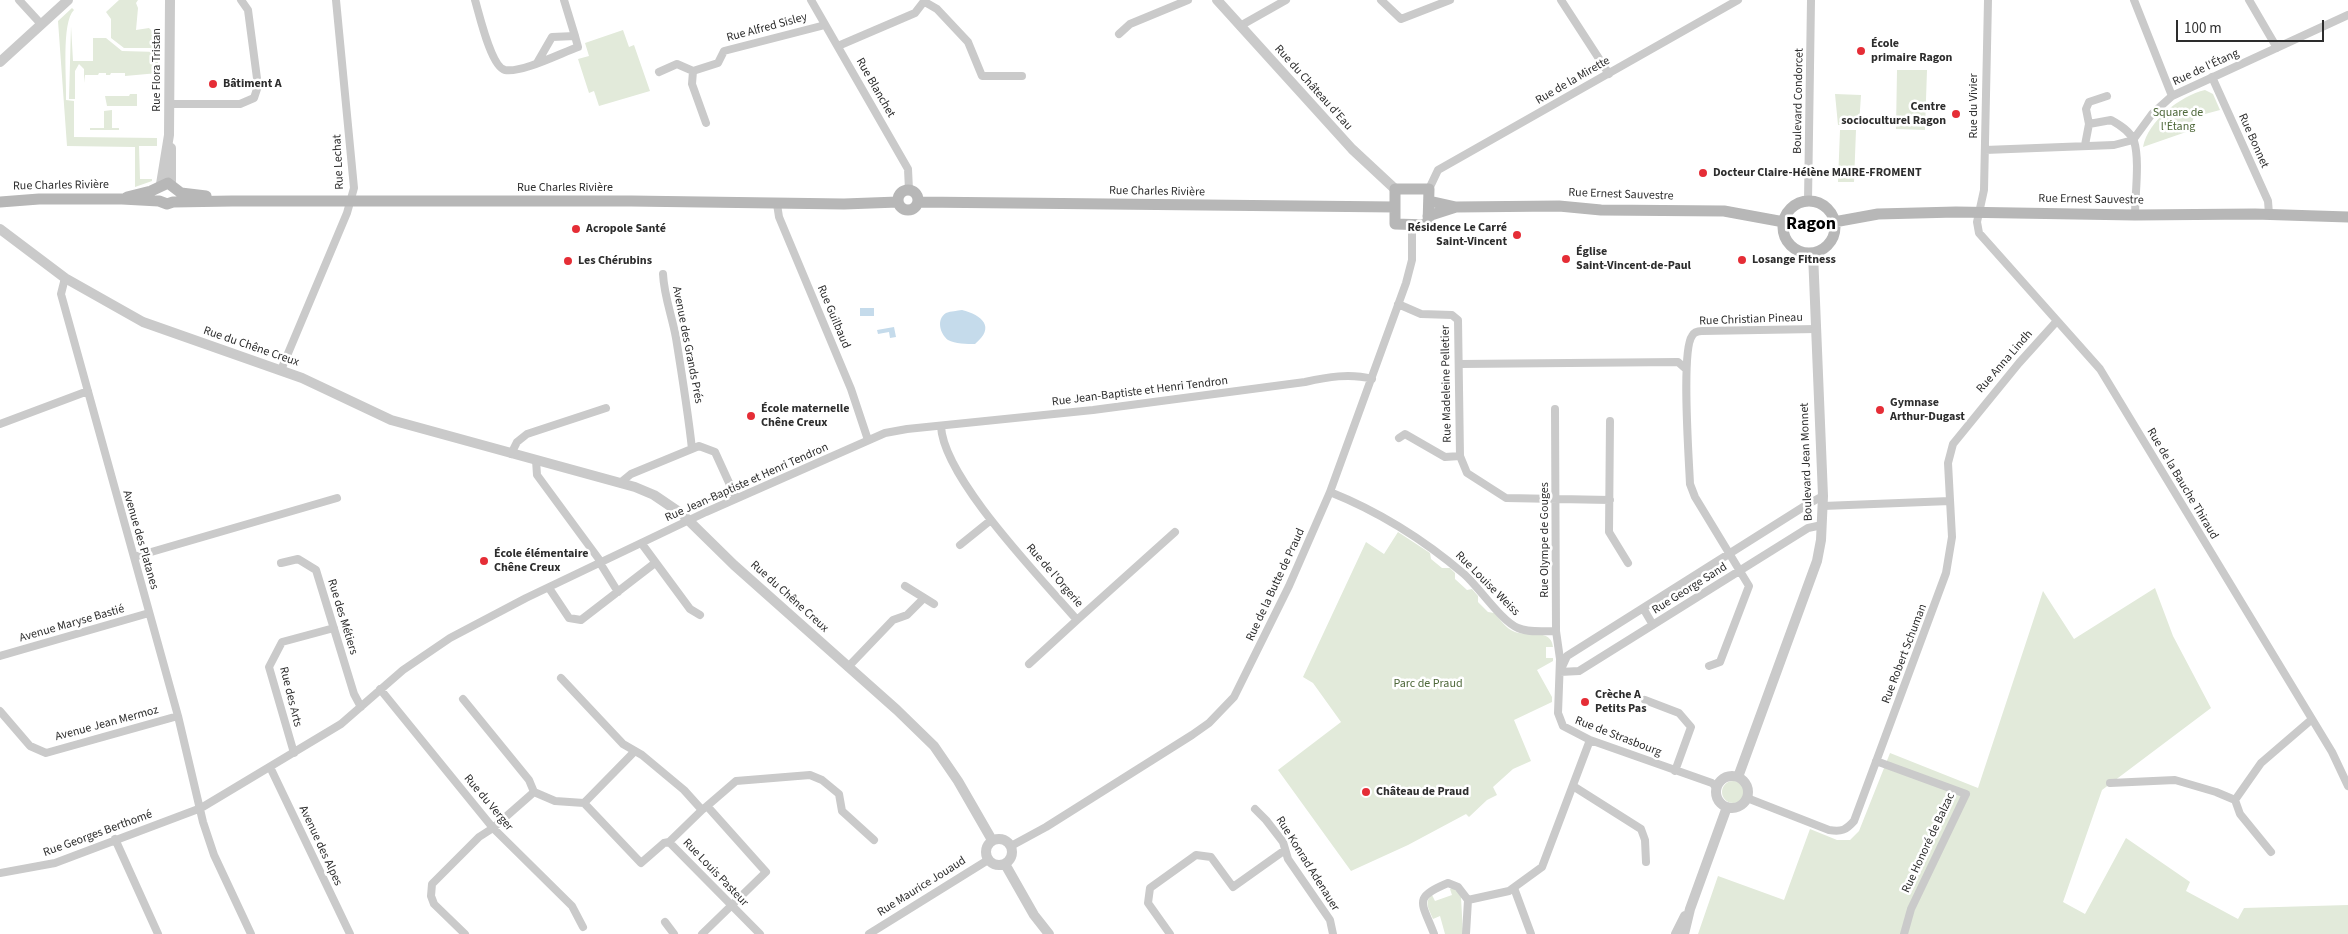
<!DOCTYPE html>
<html>
<head>
<meta charset="utf-8">
<style>
	body { margin:0 }
	#map { position:relative; width:2348px; height:934px; overflow:hidden; background:#fff; font-family:"Source Sans 3",sans-serif }
	canvas { display:block }
	.scale { position:absolute; left:2176px; top:20px; width:148px; height:22px; box-sizing:border-box; border:2px solid #2d2d2d; border-top:0; padding-left:6px; font-size:15px; line-height:18px; white-space:nowrap; color:#2d2d2d; -webkit-text-stroke:4px #fff; paint-order:stroke }
</style>
</head>
<body>
<div id="map">
<canvas width="2348" height="934"></canvas>
<div class="scale">100 m</div>
</div>
<script>
const ctx = document.querySelector('canvas').getContext('2d');
ctx.lineJoin = 'round';
function fillPath(path, color) {
  ctx.fillStyle = color;
  ctx.fill(path, 'evenodd');
}
function strokePath(path, color, width, dash) {
  ctx.strokeStyle = color;
  ctx.lineWidth = width;
  ctx.lineCap = dash ? 'butt' : 'round';
  ctx.setLineDash(dash || []);
  ctx.stroke(path);
}
function write(font, color, halo, rows, align = 'center') {
  ctx.font = font + ' "Source Sans 3",sans-serif';
  ctx.lineWidth = 5;
  ctx.setLineDash([]);
  ctx.textBaseline = 'middle';
  ctx.strokeStyle = halo;
  ctx.fillStyle = color;
  for (const [text, x, y, turn = 0] of rows) {
    ctx.save();
    ctx.translate(x, y);
    ctx.rotate((+turn || 0) * Math.PI / 180);
    ctx.textAlign = isNaN(turn) ? turn : align;
    if (halo) ctx.strokeText(text, 0, 0);
    ctx.fillText(text, 0, 0);
    ctx.restore();
  }
}
fillPath(new Path2D(`
	M 119,0 L 138,0 L 136,3 L 138,8 L 136,30 L 149,28 L 152,31 L 158,31 L 158,48 L 124,48 L 111,38 L 111,19 L 106,12 Z
	M 72,8 L 74,10 C 61,22 67,81 66,100 L 74,101 L 74,137 L 157,138 L 157,146 L 139,146 L 140,179 L 152,179 L 152,181 L 135,187 L 135,147 L 67,146 L 58,21 Z
	M 71,26 L 73,61 L 93,61 L 93,38 L 106,38 L 122,51 L 158,52 L 158,73 L 125,76 L 125,73 L 111,73 L 110,75 L 106,75 L 106,73 L 99,73 L 98,75 L 85,75 L 84,83 L 84,69 L 79,64 L 75,71 L 75,99 L 69,99 Z
	M 623,30 L 629,47 L 634,45 L 650,91 L 599,106 L 594,91 L 589,93 L 578,59 L 589,56 L 585,43 Z
	M 1897,70 L 1927,70 L 1925,130 L 1896,129 Z
	M 2205,90 L 2213,94 L 2220,110 L 2194,117 L 2189,131 L 2143,147 C 2148,121 2180,96 2205,90 Z
	M 130,94 L 137,94 L 137,106 L 107,106 L 105,96 L 129,96 Z
	M 1835,94 L 1861,95 L 1859,125 L 1838,125 Z
	M 112,110 L 112,128 L 119,128 L 119,130 L 90,130 L 90,128 L 104,128 L 104,111 Z
	M 1840,130 L 1856,130 L 1854,182 L 1838,182 Z
	M 1398,532 L 1430,553 L 1431,559 L 1442,568 L 1450,568 L 1455,573 L 1455,579 L 1467,590 L 1472,589 L 1478,596 L 1478,602 L 1488,612 L 1494,613 C 1501,620 1506,629 1515,632 C 1528,637 1551,628 1553,647 L 1546,647 L 1546,658 L 1553,658 L 1553,661 L 1537,670 L 1552,697 L 1552,702 L 1514,720 L 1531,761 L 1513,769 L 1493,787 L 1497,795 L 1487,800 L 1469,817 L 1466,814 L 1408,845 L 1351,871 L 1278,770 L 1341,722 L 1313,683 L 1303,677 L 1366,542 L 1384,554 Z
	M 2155,588 L 2173,636 L 2211,708 L 2102,790 L 2063,902 L 2085,914 L 2126,838 L 2190,882 L 2186,891 L 2238,919 L 2244,908 L 2348,905 L 2348,934 L 1698,934 L 1718,876 L 1784,900 L 1810,829 L 1837,840 L 1850,840 L 1859,831 L 1890,753 L 1978,788 L 2043,591 L 2074,639 Z
	M1722 792a11 11 0 1 1 22 0a11 11 0 1 1-22 0Z
	M 1452,888 L 1459,892 L 1461,897 L 1463,934 L 1445,934 L 1440,916 L 1433,919 C 1430,911 1423,902 1432,895 L 1435,901 L 1452,895 L 1450,889 Z`), '#e2eada');
fillPath(new Path2D(`
	M 860,308 L 874,308 L 874,316 L 860,316 Z
	M 962,310 C 982,315 996,327 975,344 C 967,344 955,344 948,340 C 940,334 936,319 946,313 C 951,311 957,311 962,310 Z
	M 894,327 L 896,337 L 890,338 L 889,332 L 878,334 L 877,330 Z`), '#c5dbeb');
strokePath(new Path2D(`
	M 19,0 L 41,24
	M 475,0 C 479,13 491,67 505,70 C 522,73 561,53 578,47 L 575,36 L 552,37 L 537,63
	M 564,0 L 575,36
	M 811,0 L 908,169 L 909,190
	M 1381,0 L 1401,19 L 1450,0
	M 1561,0 L 1609,74
	M 1988,0 L 1984,190 L 1977,222 L 1979,233 L 2100,369 L 2332,752 L 2348,786
	M 2134,0 L 2172,96
	M 2249,0 L 2277,48
	M 925,2 L 937,9 L 968,42 L 982,76 L 1022,76
	M 1240,26 L 1286,0
	M 1119,34 L 1130,24 L 1188,0
	M 838,46 L 915,13 L 925,0
	M 659,72 L 677,64 L 693,71
	M 2212,77 L 2268,201 L 2269,214
	M 2107,96 L 2089,102 L 2086,109 L 2089,124 L 2111,120 C 2120,125 2130,131 2134,141 C 2140,160 2135,194 2135,215
	M 169,104 L 240,104 L 254,98 L 258,86 L 248,10 L 241,0
	M 706,123 L 692,84 L 693,71 L 718,63 L 724,51 L 825,25
	M 2085,145 L 2089,124
	M 1985,150 L 2114,145 L 2133,140 L 2152,114 L 2172,96 L 2348,15
	M 1429,189 L 1438,170 L 1738,0
	M 1808,201 L 1811,0
	M 777,204 L 779,217 L 851,389 L 868,440
	M 663,274 C 664,296 672,316 676,338 C 682,375 688,412 692,449
	M 65,278 L 61,294 L 178,716 L 203,822 L 214,855 L 251,934
	M 1398,304 L 1421,314 L 1452,315 L 1458,320 L 1460,456 L 1467,473 L 1506,498 L 1610,500
	M 1460,364 L 1678,362 L 1686,369
	M 281,370 L 347,213 L 354,188 L 336,0
	M 1555,409 L 1556,631 L 1560,659 L 1558,713 L 1563,726 L 1590,740 L 1712,783 L 1716,787
	M 1610,421 L 1609,532 L 1628,563
	M 0,424 L 88,391
	M 941,426 C 943,478 1042,579 1077,620 L 1029,664
	M 1399,438 L 1405,434 L 1445,457 L 1460,456
	M 511,454 L 517,442 L 527,434 L 606,408
	M 536,460 L 537,475 L 601,562
	M 620,483 L 631,474 L 699,446 L 715,452 L 736,498
	M 1330,492 C 1380,512 1423,539 1464,574 C 1479,587 1501,621 1518,628 C 1529,633 1544,631 1556,631
	M 1823,506 L 1950,501
	M 642,544 L 690,609 L 700,615
	M 960,545 L 991,520
	M 134,557 L 337,498
	M 281,563 L 298,559 L 316,570 L 354,694 L 361,707
	M 600,563 L 618,592
	M 905,586 L 934,604
	M 549,588 L 569,618 L 581,620 L 655,563
	M 1643,608 L 1653,625
	M 1077,620 L 1175,532
	M 0,656 L 149,613
	M 1709,666 L 1720,662 L 1749,586 L 1695,497 L 1690,484 C 1689,460 1681,351 1692,336 C 1694,332 1698,331 1702,331 L 1816,329
	M 848,667 L 893,620 L 907,615 L 923,599
	M 1562,667 L 1567,656 L 1808,504 L 1823,496
	M 1560,672 L 1579,671 L 1808,528 L 1822,525
	M 561,678 L 623,744 L 642,755 L 684,790 L 702,810 L 707,806 L 766,872 L 702,934
	M 380,689 L 493,828 L 572,906 L 583,927
	M 463,699 L 529,780 L 534,792 L 555,801 L 584,803 L 641,863 L 664,843 L 669,842 L 760,934
	M 1645,700 L 1679,713 L 1691,727 L 1675,771
	M 0,711 L 30,746 L 46,753 L 178,716
	M 294,753 L 269,667 L 282,642 L 334,628
	M 1876,761 L 1966,794 L 1911,909 L 1904,934
	M 270,767 L 350,934
	M 2110,783 L 2175,780 L 2216,792 L 2235,800 L 2261,763 L 2311,720
	M 1573,786 L 1641,829 L 1645,840 L 1646,862
	M 1747,798 L 1829,830 C 1842,832 1846,830 1854,821 L 1946,573 L 1952,537 L 1948,463 L 1953,444 L 2019,363 L 2056,322
	M 2235,800 L 2240,814 L 2271,852
	M 584,803 L 635,751
	M 707,806 L 736,781 L 810,775 L 822,780 L 839,794 L 842,811 L 874,840
	M 1255,809 L 1266,820 L 1283,842 L 1288,859 L 1330,920 L 1333,934
	M 115,839 L 158,934
	M 669,842 L 702,810
	M 1011,846 L 1046,827 L 1192,735 L 1209,723 L 1234,697 L 1289,586 L 1330,492 L 1406,283 L 1412,260 L 1412,224
	M 0,873 L 55,863 L 201,808 L 341,724 L 403,670 L 450,638 L 526,598 L 706,512 L 885,433 L 907,429 L 1093,410 L 1305,382 C 1327,377 1350,373 1372,379
	M 1514,888 L 1531,934
	M 1468,900 L 1509,891 L 1542,867 L 1590,740
	M 665,922 L 674,934
	M 465,934 L 434,904 L 431,896 L 432,884 L 479,837 L 493,828 L 534,792
	M 869,934 L 988,860
	M 1170,934 L 1148,903 L 1150,888 L 1196,855 L 1211,857 L 1233,887 L 1285,850
	M 1434,934 C 1422,902 1412,898 1448,883 L 1458,887 L 1468,900 L 1466,934`), '#cacaca', 8);
strokePath(new Path2D(`
	M 1217,0 L 1352,149 L 1395,189
	M 0,62 L 68,0
	M 171,183 L 171,148
	M 161,184 L 169,135 L 170,0
	M 0,229 L 65,278 L 143,322 L 302,378 L 391,420 L 635,487 L 654,495 L 682,514 L 734,565 L 897,710 L 934,746 L 958,781 L 992,840
	M1716 792a16 16 0 1 1 32 0a16 16 0 1 1-32 0Z
	M 1738,777 L 1817,561 L 1821,540 L 1823,496 L 1813,253
	M986 852a13 13 0 1 1 26 0a13 13 0 1 1-26 0Z
	M 1005,864 L 1034,915 L 1049,934
	M 1676,934 L 1685,916
	M 1684,934 L 1690,909 L 1727,807`), '#cacaca', 10);
strokePath(new Path2D(`
	M 1395,189 L 1429,189 L 1428,225 L 1395,224 Z
	M898 200a10 10 0 1 1 20 0a10 10 0 1 1-20 0Z
	M 127,197 L 151,191 L 168,183 L 181,193 L 206,196
	M 1429,201 L 1456,207 L 1559,206 L 1601,210 L 1724,211 L 1784,222
	M1783 227a26 26 0 1 1 52 0a26 26 0 1 1-52 0Z
	M 0,202 L 39,199 L 122,199 L 159,201 L 167,204 L 173,202 L 232,201 L 631,201 L 844,204 L 898,202
	M 918,202 L 1395,207
	M 1428,216 L 1456,207
	M 1834,222 L 1878,214 L 1956,212 L 2135,215 L 2255,214 L 2348,217`), '#b7b7b7', 11);
for (const [x, y, r, color] of [
	[1861,51,5,"#e52d36"],
	[213,84,5,"#e52d36"],
	[1956,114,5,"#e52d36"],
	[1703,173,5,"#e52d36"],
	[576,229,5,"#e52d36"],
	[1517,235,5,"#e52d36"],
	[1566,259,5,"#e52d36"],
	[1742,260,5,"#e52d36"],
	[568,261,5,"#e52d36"],
	[1880,410,5,"#e52d36"],
	[751,416,5,"#e52d36"],
	[484,561,5,"#e52d36"],
	[1585,702,5,"#e52d36"],
	[1366,792,5,"#e52d36"]
]) {
  const dot = new Path2D();
  dot.arc(x, y, r, 0, 2 * Math.PI);
  ctx.fillStyle = color;
  ctx.fill(dot);
  strokePath(dot, '#fff', 2);
}
write('12px', '#2d2d2d', '#fff', [
	["Rue Alfred Sisley",767,28,-15],
	["Rue de l'Étang",2206,68,-25],
	["Rue Flora Tristan",157,70,-90],
	["Rue de la Mirette",1573,81,-30],
	["Rue Blanchet",875,88,60],
	["Rue du Château d'Eau",1313,88,48],
	["Boulevard Condorcet",1799,101,-89],
	["Rue du Vivier",1974,106,-90],
	["Rue Bonnet",2253,141,66],
	["Rue Lechat",339,162,-93],
	["Rue Charles Rivière",61,186,-1],
	["Rue Charles Rivière",565,188],
	["Rue Charles Rivière",1157,192,1],
	["Rue Ernest Sauvestre",1621,195,2],
	["Rue Ernest Sauvestre",2091,200,1],
	["Rue Guilbaud",833,317,67],
	["Rue Christian Pineau",1751,320,-2],
	["Avenue des Grands Prés",687,345,79],
	["Rue du Chêne Creux",251,347,19],
	["Rue Anna Lindh",2005,362,-49],
	["Rue Madeleine Pelletier",1447,384,-91],
	["Rue Jean-Baptiste et Henri Tendron",1140,392,-7],
	["Boulevard Jean Monnet",1807,462,-92],
	["Rue Jean-Baptiste et Henri Tendron",747,483,-24],
	["Rue de la Bauche Thiraud",2182,484,59],
	["Avenue des Platanes",140,540,74],
	["Rue Olympe de Gouges",1545,540,-90],
	["Rue de l'Orgerie",1054,576,49],
	["Rue Louise Weiss",1487,584,45],
	["Rue de la Butte de Praud",1276,585,-65],
	["Rue George Sand",1690,589,-32],
	["Rue du Chêne Creux",789,597,42],
	["Rue des Métiers",342,617,73],
	["Avenue Maryse Bastié",72,624,-16],
	["Rue Robert Schuman",1905,654,-69],
	["Rue des Arts",290,697,76],
	["Avenue Jean Mermoz",107,724,-15],
	["Rue de Strasbourg",1618,737,21],
	["Rue du Verger",488,803,50],
	["Rue Georges Berthomé",98,834,-20],
	["Rue Honoré de Balzac",1929,843,-65],
	["Avenue des Alpes",320,846,65],
	["Rue Konrad Adenauer",1307,864,58],
	["Rue Louis Pasteur",715,873,46],
	["Rue Maurice Jouaud",922,887,-32]
]);
write('bold 12px', '#2d2d2d', '#fff', [
	["École",1871,44],
	["primaire Ragon",1871,58],
	["Bâtiment A",223,84],
	["Centre",1946,107,"right"],
	["socioculturel Ragon",1946,121,"right"],
	["Docteur Claire-Hélène MAIRE-FROMENT",1713,173],
	["Résidence Le Carré",1507,228,"right"],
	["Saint-Vincent",1507,242,"right"],
	["Acropole Santé",586,229],
	["Église",1576,252],
	["Saint-Vincent-de-Paul",1576,266],
	["Losange Fitness",1752,260],
	["Les Chérubins",578,261],
	["Gymnase",1890,403],
	["Arthur-Dugast",1890,417],
	["École maternelle",761,409],
	["Chêne Creux",761,423],
	["École élémentaire",494,554],
	["Chêne Creux",494,568],
	["Crèche A",1595,695],
	["Petits Pas",1595,709],
	["Château de Praud",1376,792]
], 'left');
write('12px', '#4e683a', '#fff', [
	["Square de",2178,113],
	["l'Étang",2178,127],
	["Parc de Praud",1428,684]
]);
write('bold 18px', '#000', '#fff', [
	["Ragon",1811,225]
]);
</script>
</body>
</html>
